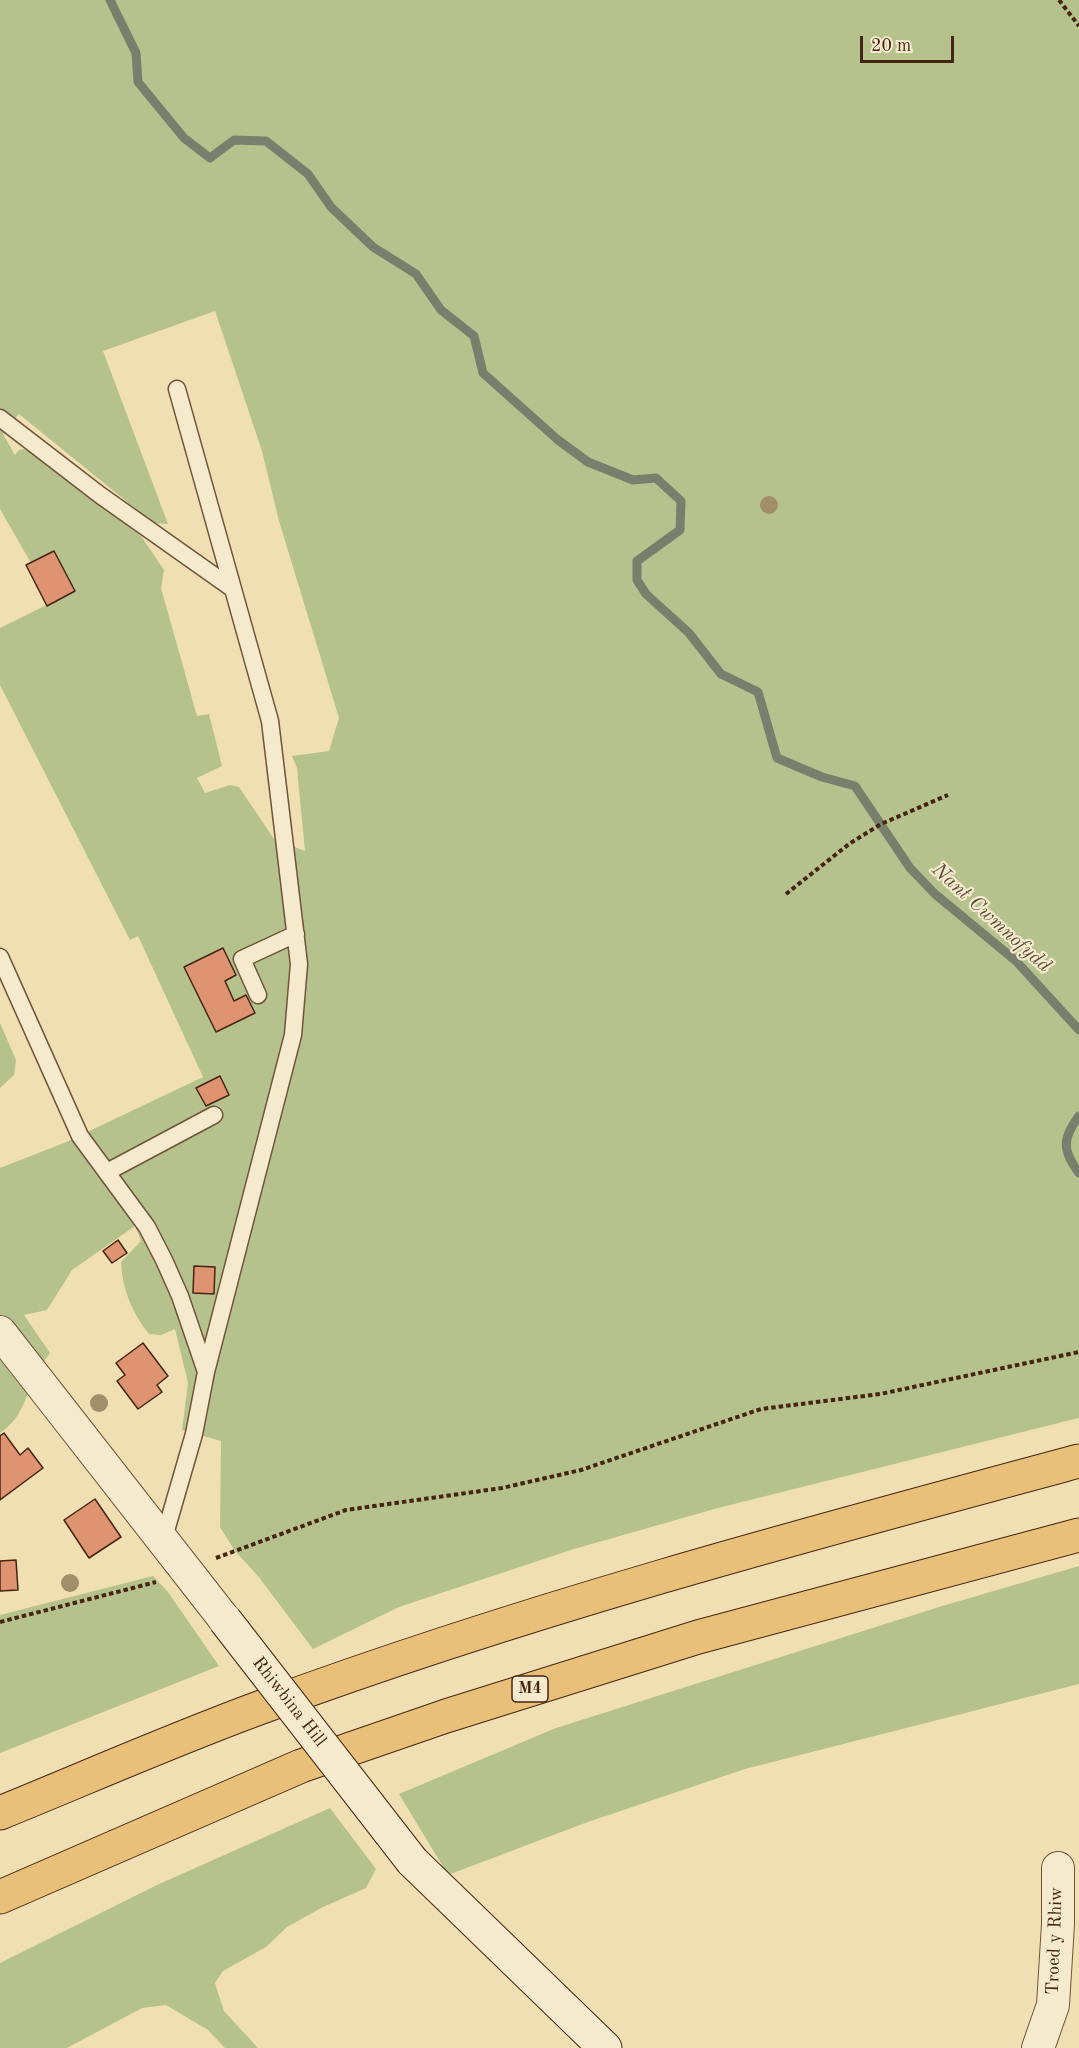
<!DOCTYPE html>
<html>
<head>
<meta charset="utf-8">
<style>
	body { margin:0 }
	#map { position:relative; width:1079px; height:2048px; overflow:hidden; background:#f0dfb2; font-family:"Old Standard TT",serif }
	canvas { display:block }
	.scale { position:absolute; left:860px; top:36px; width:94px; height:27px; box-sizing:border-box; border:3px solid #45250f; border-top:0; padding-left:8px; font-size:18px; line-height:21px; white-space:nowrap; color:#45250f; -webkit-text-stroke:4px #f5eacd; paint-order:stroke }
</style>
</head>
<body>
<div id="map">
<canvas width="1079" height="2048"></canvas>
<div class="scale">20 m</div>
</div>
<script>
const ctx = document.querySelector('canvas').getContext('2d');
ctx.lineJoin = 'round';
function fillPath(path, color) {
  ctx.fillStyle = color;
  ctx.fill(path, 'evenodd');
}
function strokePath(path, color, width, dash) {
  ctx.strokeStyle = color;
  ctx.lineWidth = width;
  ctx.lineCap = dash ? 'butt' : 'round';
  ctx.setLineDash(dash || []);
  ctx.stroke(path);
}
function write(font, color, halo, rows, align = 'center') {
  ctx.font = font + ' "Old Standard TT",serif';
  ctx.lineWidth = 4.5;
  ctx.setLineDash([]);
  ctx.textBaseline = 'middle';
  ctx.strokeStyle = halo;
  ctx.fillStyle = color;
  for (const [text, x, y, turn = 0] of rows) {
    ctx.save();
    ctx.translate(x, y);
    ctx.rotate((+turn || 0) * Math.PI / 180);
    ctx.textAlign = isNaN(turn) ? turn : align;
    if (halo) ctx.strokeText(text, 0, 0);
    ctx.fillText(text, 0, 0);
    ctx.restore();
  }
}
fillPath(new Path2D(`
	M 0,0 L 1079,0 L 1079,1418 L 718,1508 L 574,1549 L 399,1607 L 313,1649 L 258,1576 L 235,1551 L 220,1527 L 221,1441 L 182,1430 L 188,1383 L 175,1329 L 161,1335 L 149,1334 C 132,1313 122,1289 121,1262 L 141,1241 L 135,1226 L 72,1270 L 47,1310 L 24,1315 L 50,1353 C 45,1360 38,1369 34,1377 C 25,1400 21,1419 0,1433 L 0,1168 L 64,1143 L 203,1077 L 138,936 L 130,940 L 0,685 L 0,628 L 75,591 L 54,551 L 31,563 L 0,509 ZM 215,311 L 262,451 L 279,521 L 339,718 L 329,751 L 292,756 L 297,768 L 305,851 L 274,839 L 239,787 L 230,785 L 205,793 L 197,778 L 222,766 L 209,714 L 197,716 L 161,588 L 164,570 L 141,536 L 35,454 L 24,449 L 19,450 L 15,455 L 3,434 L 19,414 L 153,523 L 168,524 L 103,351 Z
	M 0,1023 L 16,1060 L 14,1075 L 0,1088 Z
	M 1079,1566 L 1079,1684 L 745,1769 L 585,1823 L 448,1875 L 399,1794 L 556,1728 L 939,1607 Z
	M 153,1576 L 168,1592 L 219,1666 L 0,1753 L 0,1615 Z
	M 330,1808 L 376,1869 L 366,1888 L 323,1907 L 287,1927 L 266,1947 L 223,1971 L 215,1983 L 224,2011 L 258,2048 L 225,2048 L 208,2030 L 166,2005 L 142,2008 L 67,2048 L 0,2048 L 0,1963 L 157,1885 Z`), '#b6c28e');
strokePath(new Path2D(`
	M 110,0 L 136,53 L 138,82 L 184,138 L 210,158 L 234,140 L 266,141 L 308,174 L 331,207 L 373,247 L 416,274 L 441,310 L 474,336 L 483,373 L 558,440 L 588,462 L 633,480 L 656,478 L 681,501 L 680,530 L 637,561 L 637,580 L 646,594 L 689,633 L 721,674 L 758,692 L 777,758 L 822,777 L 855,786 L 910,868 L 935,894 L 1016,961 L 1079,1030
	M 1079,1116 C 1062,1139 1062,1150 1079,1173`), '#78806d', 9);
const building = new Path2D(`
	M 54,551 L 75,591 L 47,606 L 26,565 Z
	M 223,948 L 236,975 L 225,981 L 234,1001 L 246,995 L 255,1013 L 216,1032 L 184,967 Z
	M 220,1076 L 229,1095 L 206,1106 L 196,1088 Z
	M 118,1240 L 127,1253 L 112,1263 L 103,1251 Z
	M 194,1266 L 215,1267 L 214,1294 L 193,1293 Z
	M 143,1343 L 168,1376 L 157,1385 L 162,1392 L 138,1409 L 117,1381 L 125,1375 L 116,1363 Z
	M 4,1433 L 20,1455 L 28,1448 L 43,1468 L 0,1500 L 0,1436 Z
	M 95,1499 L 121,1537 L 89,1558 L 64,1520 Z
	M 16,1560 L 18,1590 L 0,1591 L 0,1561 Z`);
fillPath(building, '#df9471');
strokePath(building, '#45250f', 1.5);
const lane = new Path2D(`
	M 0,418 L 100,495 L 233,589
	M 0,957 L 80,1136 L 147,1227 L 164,1260 L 180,1296 L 206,1372
	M 258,995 L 242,959 L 296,934
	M 107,1172 L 214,1115
	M 163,1541 L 194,1434 L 206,1372 L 293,1035 L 299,964 L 270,721 L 177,389`);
const street = new Path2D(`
	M 0,1332 L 225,1620
	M 1038,2048 L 1053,2005 L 1058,1924 L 1058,1868`);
const secondary = new Path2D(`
	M 412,1861 L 605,2048`);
const highway = new Path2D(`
	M 0,1813 C 86,1778 172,1740 259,1708 C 527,1609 804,1535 1079,1461
	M 0,1897 L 301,1766 L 446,1716 L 698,1637 L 1079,1535`);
strokePath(lane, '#705438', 19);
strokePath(street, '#705438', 34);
strokePath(secondary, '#45250f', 35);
strokePath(highway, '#45250f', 35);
strokePath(new Path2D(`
	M 1059,0 L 1079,26
	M 786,894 L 849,844 L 881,824 L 948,795
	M 216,1558 L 346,1510 L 502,1488 L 581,1470 L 761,1409 L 880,1394 L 1079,1352
	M 0,1622 L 156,1582`), '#45250f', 4, [4.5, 3]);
strokePath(lane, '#f5eacd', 16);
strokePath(street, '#f5eacd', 32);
strokePath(secondary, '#f5eacd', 33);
strokePath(highway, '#e8c079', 33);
const secondaryBridge = new Path2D(`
	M 225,1620 L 412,1861`);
strokePath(secondaryBridge, '#45250f', 35, []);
strokePath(secondaryBridge, '#f5eacd', 33);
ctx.fillStyle = '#a18e6a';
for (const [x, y] of [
	[769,505],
	[99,1403],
	[70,1583]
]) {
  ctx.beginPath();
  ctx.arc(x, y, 9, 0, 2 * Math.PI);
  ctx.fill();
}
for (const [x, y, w] of [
	[530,1689,36]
]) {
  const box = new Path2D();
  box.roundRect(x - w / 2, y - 13, w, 26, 4.5);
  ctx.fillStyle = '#f5eacd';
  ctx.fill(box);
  strokePath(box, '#45250f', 1.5);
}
write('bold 16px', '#45250f', null, [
	["M4",530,1689]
]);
write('18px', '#45250f', '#f5eacd', [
	["Rhiwbina Hill",289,1702,52],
	["Troed y Rhiw",1055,1941,-88]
]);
write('italic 20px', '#5a4b36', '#f5eacd', [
	["Nant Cwmnofydd",991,918,42]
]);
</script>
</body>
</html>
